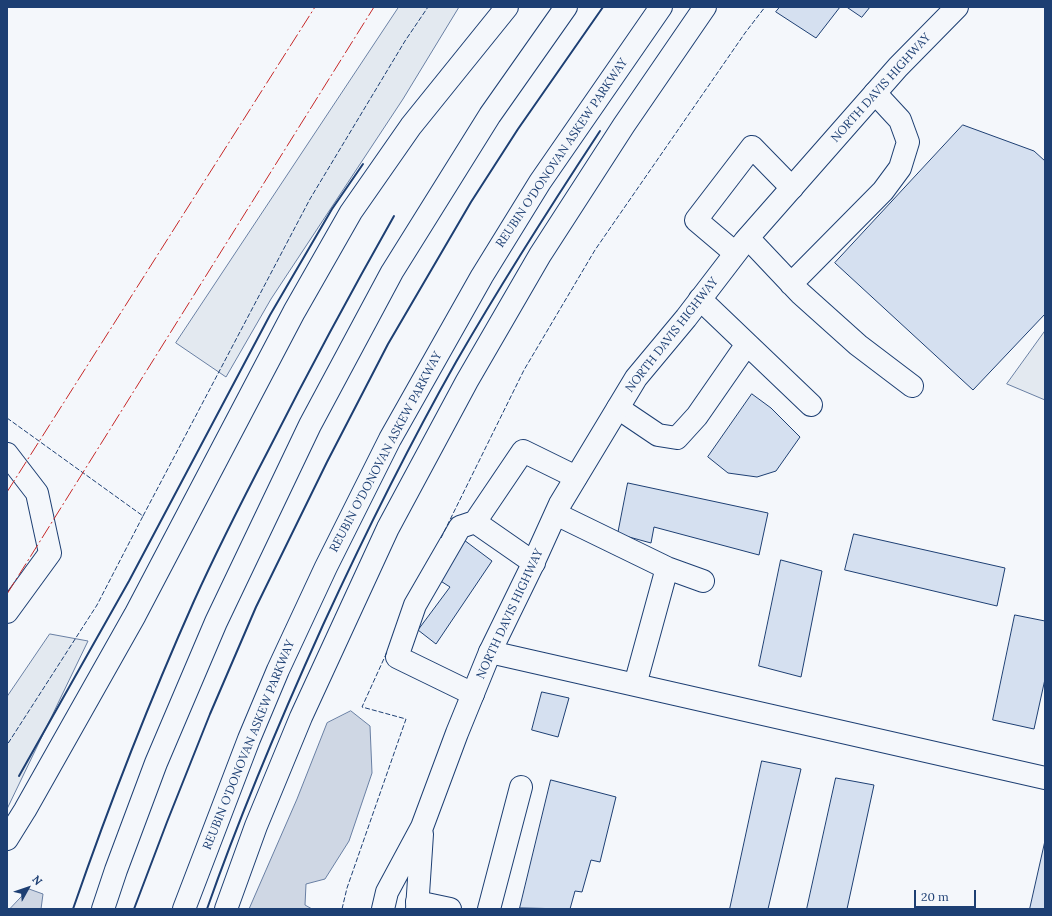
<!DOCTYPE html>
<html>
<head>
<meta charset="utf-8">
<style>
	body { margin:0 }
	#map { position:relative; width:1052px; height:916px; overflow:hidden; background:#f4f7fb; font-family:Lora,serif }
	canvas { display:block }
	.frame { position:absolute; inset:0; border:8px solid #1d3f73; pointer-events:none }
	.north { position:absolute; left:8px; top:868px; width:40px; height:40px; -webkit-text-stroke:3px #f4f7fb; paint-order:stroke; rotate:50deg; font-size:11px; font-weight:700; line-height:16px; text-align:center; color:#1d3f73 }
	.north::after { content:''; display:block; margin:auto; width:14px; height:18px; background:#1d3f73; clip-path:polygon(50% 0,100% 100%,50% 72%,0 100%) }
	.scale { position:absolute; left:914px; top:890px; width:62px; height:18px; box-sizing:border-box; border:2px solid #1d3f73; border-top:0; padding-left:5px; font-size:12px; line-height:14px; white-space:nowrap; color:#1d3f73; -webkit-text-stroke:3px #f4f7fb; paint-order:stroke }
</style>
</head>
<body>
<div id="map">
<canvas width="1052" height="916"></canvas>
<div class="frame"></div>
<div class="north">N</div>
<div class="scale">20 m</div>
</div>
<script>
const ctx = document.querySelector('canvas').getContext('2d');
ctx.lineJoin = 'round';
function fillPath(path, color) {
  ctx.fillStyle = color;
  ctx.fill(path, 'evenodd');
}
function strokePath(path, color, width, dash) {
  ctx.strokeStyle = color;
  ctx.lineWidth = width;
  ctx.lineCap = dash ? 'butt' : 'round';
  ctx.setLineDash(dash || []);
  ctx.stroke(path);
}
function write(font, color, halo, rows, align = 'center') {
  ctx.font = font + ' Lora,serif';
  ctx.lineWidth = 3;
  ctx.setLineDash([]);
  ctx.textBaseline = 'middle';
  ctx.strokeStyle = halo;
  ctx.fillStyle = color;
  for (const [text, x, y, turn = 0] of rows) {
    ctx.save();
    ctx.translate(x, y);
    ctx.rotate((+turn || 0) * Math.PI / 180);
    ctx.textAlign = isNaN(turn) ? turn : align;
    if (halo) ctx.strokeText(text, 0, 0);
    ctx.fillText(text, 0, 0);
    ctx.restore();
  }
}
const green = new Path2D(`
	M 399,7 L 459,7 L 403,99 L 271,299 L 226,377 L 176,343 Z
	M 1045,331 L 1045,400 L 1007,384 Z
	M 50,634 L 88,641 L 7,809 L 7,697 Z`);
fillPath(green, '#e3e9f0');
strokePath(green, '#687fa3', 1);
const water = new Path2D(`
	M 351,711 L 370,726 L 372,773 L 349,841 L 325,879 L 306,884 L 305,905 L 312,909 L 249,909 L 297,799 L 327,723 Z
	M 29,889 L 43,894 L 41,909 L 10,909 Z`);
fillPath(water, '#cfd7e4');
strokePath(water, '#687fa3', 1);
const building = new Path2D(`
	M 780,7 L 840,7 L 816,38 L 776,12 Z
	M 847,7 L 870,7 L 862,17 Z
	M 963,125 L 1034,151 L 1045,161 L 1045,314 L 973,390 L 835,263 Z
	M 752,394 L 771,408 L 800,437 L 776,471 L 757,477 L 728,473 L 708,457 Z
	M 628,483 L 768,513 L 759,555 L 654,527 L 651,543 L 618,534 Z
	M 854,534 L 1005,568 L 997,606 L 845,570 Z
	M 464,540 L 492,561 L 436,644 L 418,630 L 450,587 L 436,578 Z
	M 781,560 L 822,571 L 801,677 L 759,666 Z
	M 1015,615 L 1045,621 L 1045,679 L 1034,729 L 993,720 Z
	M 542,692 L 569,698 L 558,737 L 532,730 Z
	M 762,761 L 801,769 L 768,909 L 730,909 Z
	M 836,778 L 874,785 L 847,909 L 807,909 Z
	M 551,780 L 616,797 L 600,862 L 591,860 L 582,892 L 575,891 L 570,909 L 520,908 Z
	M 1045,841 L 1045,909 L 1030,909 Z`);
fillPath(building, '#d5e0f0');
strokePath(building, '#1d3f73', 1);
const minor = new Path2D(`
	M 748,238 L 800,293 L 858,345 L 912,386
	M 735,253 L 696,220 L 752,147 L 792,188
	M 791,284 L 883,191 L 900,168 L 908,142 L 900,120 L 875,93
	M 700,299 L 811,405
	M 618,408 L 658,435 L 677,438 L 697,416 L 747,344
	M 7,454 L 37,493 L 50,553 L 7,612
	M 556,514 L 667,568 L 703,581
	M 475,522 L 534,563
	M 490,652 L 1045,778
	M 635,685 L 667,568
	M 473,694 L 397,657 L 415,605 L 460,527 L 475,522 L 523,451 L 576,477
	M 417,902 L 450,909
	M 489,909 L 521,787`);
const major = new Path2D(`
	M 383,909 L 387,892 L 422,827 L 457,733 L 490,652 L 531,568 L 560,504 L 636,378 L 686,318 L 745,241 L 898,67 L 957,7
	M 417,909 L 422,834`);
const highway = new Path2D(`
	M 7,839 L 25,810 L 135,615 L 294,312 L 351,212 L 411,126 L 507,7
	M 103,909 L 116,870 L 156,763 L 216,622 L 310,425 L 392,272 L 490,115 L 566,7
	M 184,909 L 249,739 L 278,670 L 326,567 L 390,439 L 482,276 L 540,182 L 661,7
	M 226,909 L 256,826 L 301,717 L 388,528 L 467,381 L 540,255 L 624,125 L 705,7`);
strokePath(minor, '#1d3f73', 24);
strokePath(major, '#1d3f73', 24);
strokePath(highway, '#1d3f73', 24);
strokePath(minor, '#f4f7fb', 22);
strokePath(major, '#f4f7fb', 22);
strokePath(highway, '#f4f7fb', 22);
strokePath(new Path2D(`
	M 7,418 L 143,516 L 97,605 L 7,745
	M 143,516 L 310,199 L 405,41 L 428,7
	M 441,538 L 524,370 L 595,250 L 745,33 L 765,7
	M 342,909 L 347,888 L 406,719 L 362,707 L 387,652`), '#1d3f73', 1, [5, 2]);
strokePath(new Path2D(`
	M 19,776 L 129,581 L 270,315 L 332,209 L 363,164
	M 73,909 C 109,805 149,702 194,601 C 217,550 243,499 269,449 C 309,370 351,292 394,216
	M 134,909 L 167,822 L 210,714 L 256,607 L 327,462 L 388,344 L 471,202 L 518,129 L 603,7
	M 207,909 C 241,812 281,718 323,625 C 364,536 408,447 456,362 C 501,284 550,207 600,131`), '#1d3f73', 2);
strokePath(new Path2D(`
	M 7,492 L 315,7
	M 7,594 L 374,7`), '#c62828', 1, [14, 3, 2, 3]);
write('12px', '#1d3f73', '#f4f7fb', [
	["NORTH DAVIS HIGHWAY",881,88,-48],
	["REUBIN O'DONOVAN ASKEW PARKWAY",562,153,-56],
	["NORTH DAVIS HIGHWAY",672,335,-52],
	["REUBIN O'DONOVAN ASKEW PARKWAY",386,452,-62],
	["NORTH DAVIS HIGHWAY",510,614,-65],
	["REUBIN O'DONOVAN ASKEW PARKWAY",249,745,-68]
]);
</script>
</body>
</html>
